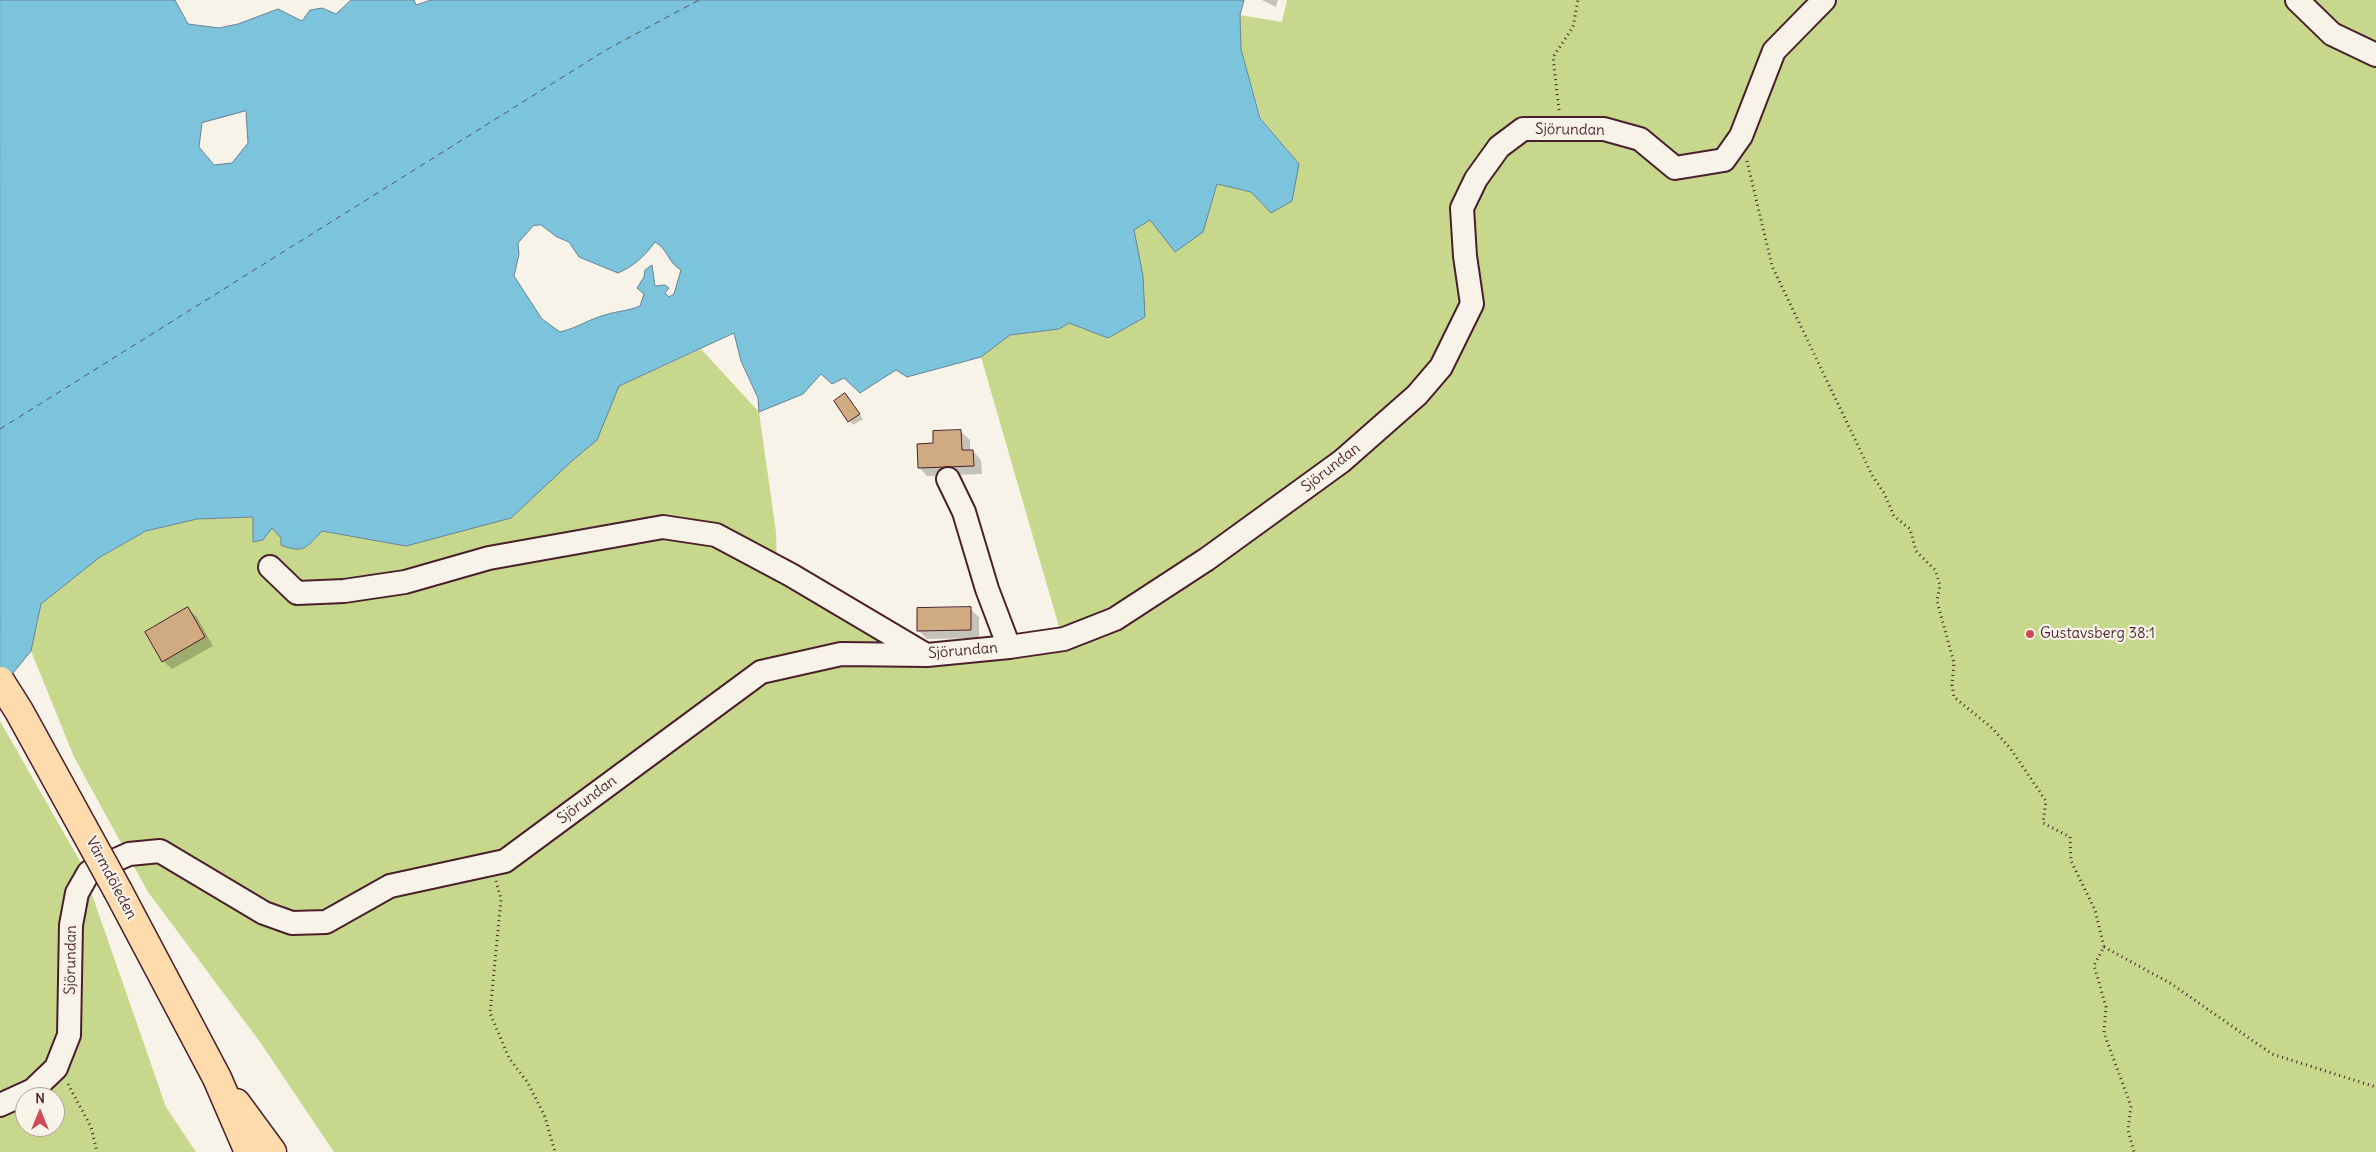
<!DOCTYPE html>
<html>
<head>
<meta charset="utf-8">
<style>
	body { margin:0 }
	#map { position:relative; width:2376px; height:1152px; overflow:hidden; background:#f7f3e8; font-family:Delius,sans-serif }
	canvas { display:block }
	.north { position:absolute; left:15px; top:1087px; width:50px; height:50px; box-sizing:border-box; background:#f7f3e8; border:1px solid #b29e9c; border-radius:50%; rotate:0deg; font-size:14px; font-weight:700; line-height:20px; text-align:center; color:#4a1f2b }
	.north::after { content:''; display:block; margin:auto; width:18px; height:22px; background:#d1495b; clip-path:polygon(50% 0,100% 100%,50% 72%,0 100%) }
</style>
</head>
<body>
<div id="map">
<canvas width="2376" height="1152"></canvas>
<div class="north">N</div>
</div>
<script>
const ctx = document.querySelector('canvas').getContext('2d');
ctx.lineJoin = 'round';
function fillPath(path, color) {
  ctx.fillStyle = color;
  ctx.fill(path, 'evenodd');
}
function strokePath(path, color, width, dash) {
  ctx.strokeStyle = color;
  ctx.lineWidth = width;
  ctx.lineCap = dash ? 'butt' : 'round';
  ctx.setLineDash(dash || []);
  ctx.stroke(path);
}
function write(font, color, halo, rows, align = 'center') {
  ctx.font = font + ' Delius,sans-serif';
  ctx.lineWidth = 4.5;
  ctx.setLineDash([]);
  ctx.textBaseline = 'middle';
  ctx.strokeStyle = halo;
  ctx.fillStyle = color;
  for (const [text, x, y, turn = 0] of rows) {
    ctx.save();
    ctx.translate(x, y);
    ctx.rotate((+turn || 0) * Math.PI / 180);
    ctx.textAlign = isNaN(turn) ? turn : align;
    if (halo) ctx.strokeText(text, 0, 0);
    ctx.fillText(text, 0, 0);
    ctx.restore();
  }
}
fillPath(new Path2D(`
	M 1287,0 L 2288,0 L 2376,63 L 2376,1152 L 334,1152 L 260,1042 L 148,892 L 74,757 L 31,651 L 41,604 L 100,557 L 147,531 L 197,519 L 253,517 L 272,528 L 282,538 L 306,548 L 322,531 L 406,546 L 619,386 L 701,349 L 759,412 L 776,532 L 777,571 L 920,661 L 1064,644 L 981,357 L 1010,335 L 1059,329 L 1069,323 L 1108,338 L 1143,276 L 1133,230 L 1150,220 L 1175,252 L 1203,232 L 1217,184 L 1251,192 L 1271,213 L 1299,164 L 1261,118 L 1241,49 L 1240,15 L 1282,22 Z
	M 2309,0 L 2376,0 L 2376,45 L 2334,27 Z
	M 0,721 L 81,863 L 166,1107 L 196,1152 L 0,1152 ZM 25,1097 L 55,1097 L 55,1127 L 25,1127 Z`), '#c7d88d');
const water = new Path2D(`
	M 0,0 L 175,0 L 188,24 L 219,28 L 238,24 L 278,9 L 302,21 L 310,10 L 322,8 L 336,14 L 351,0 L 414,0 L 416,5 L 431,0 L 1244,0 L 1240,15 L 1241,49 L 1260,118 L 1299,164 L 1292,201 L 1271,213 L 1251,192 L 1217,184 L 1203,232 L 1175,252 L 1150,220 L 1134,230 L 1143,276 L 1145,317 L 1108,338 L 1069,323 L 1059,329 L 1010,335 L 981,357 L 907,377 L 896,370 L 860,393 L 844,378 L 832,384 L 821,374 L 803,394 L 759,412 L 758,398 L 741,361 L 734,333 L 619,386 L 597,440 L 573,460 L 511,518 L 406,546 L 322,531 C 306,548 304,554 281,545 L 281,538 L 272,528 L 263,540 L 253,542 L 253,517 L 197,519 L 146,531 L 100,557 L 41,604 L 31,651 L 0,689 ZM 246,111 L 248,143 L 232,163 L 214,165 L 199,147 L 202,123 ZM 541,225 L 557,237 L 569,242 L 579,257 L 618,273 C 634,266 644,257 655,242 C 668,249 668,263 681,270 L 674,294 L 669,297 L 665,293 L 669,288 L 665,285 L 655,286 L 652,265 L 645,270 L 644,277 L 637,288 L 644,294 L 640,306 C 628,311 617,311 605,315 C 589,319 577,328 560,332 L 542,319 L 514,276 L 519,254 L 518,243 L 533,226 Z`);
fillPath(water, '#7cc4dc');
strokePath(water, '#688295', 1);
fillPath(new Path2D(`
	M 1262,0 L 1278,0 L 1276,7 Z
	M 848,399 L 863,419 L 853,425 L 835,401 Z
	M 961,432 L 970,440 L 970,451 L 973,451 L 981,460 L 982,474 L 927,476 L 919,467 L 935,444 Z
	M 188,609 L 197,617 L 213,646 L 172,669 L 163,661 Z
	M 970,609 L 979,617 L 979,638 L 927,639 L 918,630 Z`), '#0003');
strokePath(new Path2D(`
	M 0,429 L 606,50 L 699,0`), '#595160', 1, [6, 5]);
const building = new Path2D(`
	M 845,393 L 860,414 L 848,422 L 834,401 Z
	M 961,430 L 962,450 L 973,450 L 974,466 L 918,468 L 917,444 L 933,443 L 933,431 Z
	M 188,607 L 205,637 L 162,662 L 145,632 Z
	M 971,607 L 971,630 L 917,631 L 917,608 Z`);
fillPath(building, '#d0ab82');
strokePath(building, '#4a1f2b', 1);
const minor = new Path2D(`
	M 2297,0 L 2332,34 L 2376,55
	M 948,479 L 964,512 L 987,589 L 1009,647
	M 270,567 L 297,593 L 344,591 L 405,582 L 489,558 L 663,527 L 716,535 L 791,575 L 926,655
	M 0,1105 L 33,1090 L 56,1068 L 69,1035 L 71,925 L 77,893 L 89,872 L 129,854 L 160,851 L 264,913 L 292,923 L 326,922 L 390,886 L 505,861 L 761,672 L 841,654 L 927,655 L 1009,647 L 1064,639 L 1115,619 L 1207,559 L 1342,461 L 1417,395 L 1441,367 L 1472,304 L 1465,256 L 1462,208 L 1476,179 L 1499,147 L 1523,129 L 1604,129 L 1640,139 L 1675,168 L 1724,160 L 1741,136 L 1774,51 L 1824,0`);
const major = new Path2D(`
	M 118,891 L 217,1078 L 249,1152
	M 236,1103 L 272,1152`);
strokePath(minor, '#4a1f2b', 26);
strokePath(major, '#4a1f2b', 31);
strokePath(new Path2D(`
	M 1559,110 L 1553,57 L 1573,27 L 1578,0
	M 1747,161 L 1772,266 L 1872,475 L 1884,493 L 1894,516 L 1910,529 L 1916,551 L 1935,570 L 1940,585 L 1937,601 L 1954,663 L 1952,685 L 1954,697 L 1992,728 L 2010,748 L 2046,801 L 2043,823 L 2070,837 L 2071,861 L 2095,910 L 2104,947 L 2094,965 L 2106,1007 L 2104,1033 L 2131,1106 L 2128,1130 L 2134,1152
	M 496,881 L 501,899 L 490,1013 L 509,1058 L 528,1083 L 545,1117 L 555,1152
	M 2104,947 L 2170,983 L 2272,1054 L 2376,1087
	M 68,1084 L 91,1127 L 97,1152`), '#4a1f2b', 3, [1, 4]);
strokePath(minor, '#f7f3e8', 22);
strokePath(major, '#fedbac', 28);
const majorBridge = new Path2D(`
	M 0,681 L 19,711 L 118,891`);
strokePath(majorBridge, '#4a1f2b', 31, []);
strokePath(majorBridge, '#fedbac', 28);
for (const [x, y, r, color] of [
	[2030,634,5,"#d1495b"]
]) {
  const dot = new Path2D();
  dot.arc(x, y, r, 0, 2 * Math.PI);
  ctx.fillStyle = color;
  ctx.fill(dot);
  strokePath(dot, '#f7f3e8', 2);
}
write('15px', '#4a1f2b', '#f7f3e8', [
	["Sjörundan",1570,130,1],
	["Sjörundan",1331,468,-38],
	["Sjörundan",963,651,-5],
	["Sjörundan",587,800,-37],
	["Värmdöleden",111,878,62],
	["Sjörundan",71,960,-89]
]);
write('15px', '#4a1f2b', '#f7f3e8', [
	["Gustavsberg 38:1",2040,634]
], 'left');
</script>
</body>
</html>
